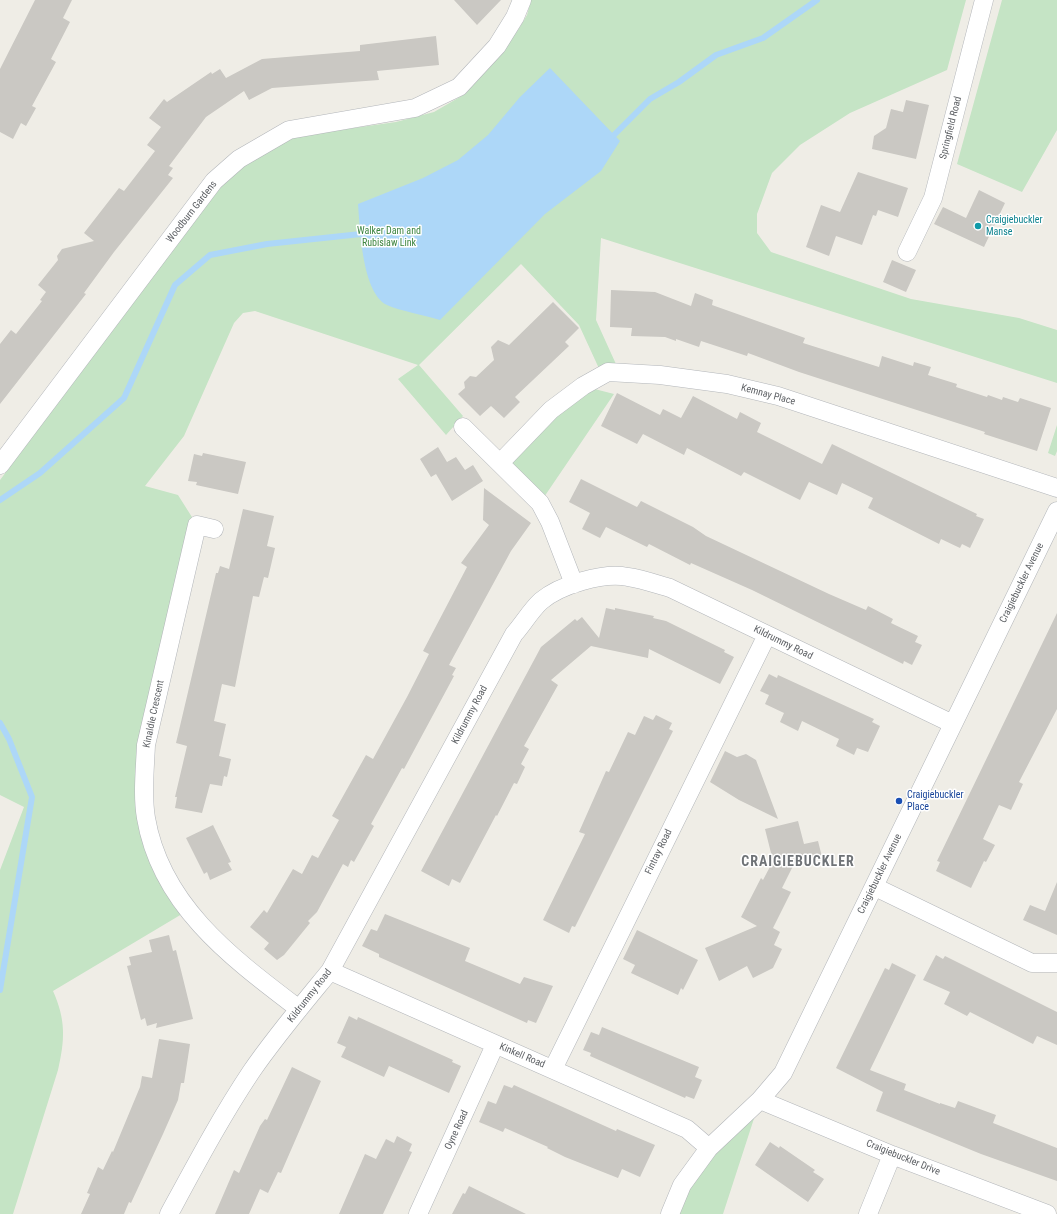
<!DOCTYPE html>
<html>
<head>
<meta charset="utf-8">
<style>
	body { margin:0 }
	canvas { display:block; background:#efede6 }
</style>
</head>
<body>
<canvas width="1057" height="1214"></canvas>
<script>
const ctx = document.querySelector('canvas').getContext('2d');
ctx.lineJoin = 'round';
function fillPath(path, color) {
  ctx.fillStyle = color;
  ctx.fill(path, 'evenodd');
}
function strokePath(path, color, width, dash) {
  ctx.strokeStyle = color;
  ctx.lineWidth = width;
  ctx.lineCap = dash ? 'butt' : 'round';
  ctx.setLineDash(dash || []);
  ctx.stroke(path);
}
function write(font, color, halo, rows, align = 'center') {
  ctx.font = font + ' "Roboto Condensed",sans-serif';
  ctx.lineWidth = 3;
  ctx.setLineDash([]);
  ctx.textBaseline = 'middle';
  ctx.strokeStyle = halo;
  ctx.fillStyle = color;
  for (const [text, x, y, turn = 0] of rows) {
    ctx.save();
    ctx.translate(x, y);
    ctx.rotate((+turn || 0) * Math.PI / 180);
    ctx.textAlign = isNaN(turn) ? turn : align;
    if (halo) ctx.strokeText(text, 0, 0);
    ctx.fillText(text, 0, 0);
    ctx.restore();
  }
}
fillPath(new Path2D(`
	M 531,0 L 966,0 L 947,70 L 850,113 L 800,145 L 772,173 L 757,214 L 757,233 L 771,252 L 911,299 L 1019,318 L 1057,330 L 1057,383 L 601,238 L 596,320 L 620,373 L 602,375 L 579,325 L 521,264 L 419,365 L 463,416 L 446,435 L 398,379 L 418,365 L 255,311 L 243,313 L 234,323 L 184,436 L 145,486 L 178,495 L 197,525 L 146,745 L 146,817 L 187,911 L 53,991 C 66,1020 65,1040 58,1070 L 13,1214 L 0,1214 L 0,870 L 24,807 L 0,795 L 0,480 L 221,186 L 249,162 L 297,136 L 396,122 L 434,112 L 465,94 L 518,30 L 527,15 Z
	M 1002,0 L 1057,0 L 1057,130 L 1022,192 L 957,164 Z
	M 583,386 L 614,394 L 540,503 L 500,463 Z
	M 1057,425 L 1057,451 L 1055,456 L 1048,453 Z
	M 760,1100 L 723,1214 L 670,1214 L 682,1185 Z`), '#c5e4c5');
fillPath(new Path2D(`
	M 550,68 L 620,141 L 601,171 L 545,214 L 440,320 C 425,315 400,311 387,305 C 362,293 360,228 358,204 L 423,178 L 458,160 L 488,135 L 520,97 Z`), '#add7f8');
strokePath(new Path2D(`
	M 614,135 L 650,99 L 679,82 L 716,55 L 763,38 L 817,0
	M 0,500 L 40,473 L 124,398 L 175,285 L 210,255 L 267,244 L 361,234
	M 0,723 L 9,739 L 32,797 L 0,990`), '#add7f8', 6);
fillPath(new Path2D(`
	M 35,0 L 72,0 L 63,18 L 70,22 L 51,59 L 56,62 L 32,106 L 36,108 L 26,126 L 21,123 L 13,139 L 0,132 L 0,69 Z
	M 454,0 L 501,0 L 477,25 Z
	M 436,36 L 439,65 L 377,71 L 379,80 L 272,88 L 249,100 L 244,91 L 206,117 L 169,166 L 173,168 L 168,175 L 173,178 L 114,252 L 84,293 L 86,294 L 0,404 L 0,344 L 11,330 L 16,334 L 42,301 L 40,300 L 46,292 L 38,285 L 58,260 L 57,256 L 62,249 L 94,241 L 84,233 L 119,188 L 124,191 L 155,151 L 147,145 L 161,127 L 149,118 L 164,99 L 167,102 L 211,72 L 212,74 L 220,69 L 226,78 L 262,59 L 360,51 L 360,45 Z
	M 906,100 L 929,105 L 916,159 L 872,149 L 874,136 L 886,128 L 891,109 L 903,112 Z
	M 858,172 L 908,188 L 898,217 L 878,210 L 876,216 L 873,215 L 862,245 L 836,236 L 829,256 L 806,247 L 821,205 L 840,212 Z
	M 979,190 L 1005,203 L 984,247 L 934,224 L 943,207 L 966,218 Z
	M 892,260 L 916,270 L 906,292 L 883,282 Z
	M 611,290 L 655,292 L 691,306 L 695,293 L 713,300 L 712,305 L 805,338 L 803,343 L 879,367 L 882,356 L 913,366 L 914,362 L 931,367 L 928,375 L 957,384 L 956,387 L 987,397 L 988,395 L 1002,400 L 1003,397 L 1018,402 L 1020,398 L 1051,408 L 1037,451 L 984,434 L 985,432 L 799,372 L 748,353 L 747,356 L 701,341 L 699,347 L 676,339 L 676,341 L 665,337 L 631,336 L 632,328 L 610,327 Z
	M 553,302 L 579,328 L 565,342 L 569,346 L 515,397 L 520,402 L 504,418 L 491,406 L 480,416 L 458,394 L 465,388 L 464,382 L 470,376 L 476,377 L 494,360 L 491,347 L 498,340 L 509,345 Z
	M 617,393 L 660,415 L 663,409 L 681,418 L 693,396 L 737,419 L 740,412 L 761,423 L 757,432 L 822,464 L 832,444 L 977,514 L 976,516 L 984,519 L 970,548 L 962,544 L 960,548 L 941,539 L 939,544 L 868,508 L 873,498 L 842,483 L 837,495 L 809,482 L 800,500 L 744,472 L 741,476 L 687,448 L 684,455 L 643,434 L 637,444 L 601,426 Z
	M 438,447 L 447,462 L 456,457 L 465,470 L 473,465 L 483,481 L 452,501 L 436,474 L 431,477 L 420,459 Z
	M 203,453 L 246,462 L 238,494 L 196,485 L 197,482 L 188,481 L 194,454 L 202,456 Z
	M 581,479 L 637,507 L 641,501 L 693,527 L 706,536 L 829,594 L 866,610 L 868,606 L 893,619 L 891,623 L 918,636 L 915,642 L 922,645 L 912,665 L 904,661 L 903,664 L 752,590 L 691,563 L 690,565 L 649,544 L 647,547 L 606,527 L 600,538 L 582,529 L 590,513 L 569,502 Z
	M 484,488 L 531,523 L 511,551 L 449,665 L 456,668 L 452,675 L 454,676 L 404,769 L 402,768 L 371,824 L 374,826 L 354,862 L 351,860 L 348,867 L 343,864 L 317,912 L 308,921 L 310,923 L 284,955 L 277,960 L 264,949 L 269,943 L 250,927 L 264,910 L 267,913 L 293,869 L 302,874 L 312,855 L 318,858 L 339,820 L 332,816 L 366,755 L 373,759 L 407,697 L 429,654 L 423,651 L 467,567 L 461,563 L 489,525 L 483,520 Z
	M 243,509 L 274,516 L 267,546 L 275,548 L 268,578 L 264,577 L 259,597 L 253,596 L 235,687 L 222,684 L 214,721 L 226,724 L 219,756 L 231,759 L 227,777 L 224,776 L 222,786 L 210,784 L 202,813 L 175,808 L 177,797 L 175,797 L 187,746 L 176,743 L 216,573 L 218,573 L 220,566 L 229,569 Z
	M 606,608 L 615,610 L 615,608 L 654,616 L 653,618 L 666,621 L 725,650 L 724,652 L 734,657 L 720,684 L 649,649 L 648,658 L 591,646 L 551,680 L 558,685 L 524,746 L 529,749 L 521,764 L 525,767 L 517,784 L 514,783 L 497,816 L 496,815 L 460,883 L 452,879 L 449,886 L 421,871 L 541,647 L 575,619 L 577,621 L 582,617 L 599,638 Z
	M 1057,613 L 1057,709 L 1019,782 L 1023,784 L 1011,810 L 999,805 L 983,839 L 995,845 L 986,862 L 984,861 L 971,888 L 936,871 L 940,862 L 937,861 Z
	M 769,674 L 777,678 L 778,675 L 874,719 L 872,722 L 880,726 L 868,752 L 857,748 L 854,755 L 836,746 L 839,739 L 802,721 L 798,731 L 780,722 L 784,713 L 765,704 L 769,695 L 760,691 Z
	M 656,715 L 672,723 L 669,729 L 673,731 L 575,927 L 572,926 L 569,933 L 543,920 L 585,834 L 579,832 L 606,771 L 609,772 L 628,732 L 635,735 L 644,716 L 653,720 Z
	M 725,751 L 737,757 L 746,754 L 756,760 L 778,819 L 739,800 L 710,782 Z
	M 798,821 L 804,844 L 818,841 L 822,857 L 794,864 L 782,888 L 791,892 L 773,928 L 780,932 L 774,945 L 782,949 L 773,968 L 753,978 L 747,966 L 719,981 L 705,948 L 757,926 L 741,917 L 761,878 L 763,880 L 773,861 L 765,829 Z
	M 213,825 L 231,862 L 228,863 L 232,870 L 210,880 L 207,872 L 204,874 L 186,838 Z
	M 1057,882 L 1057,935 L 1023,920 L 1030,905 L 1045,911 Z
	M 385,914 L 470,948 L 465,961 L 520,984 L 524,977 L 553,986 L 536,1023 L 528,1020 L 527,1023 L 379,957 L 379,954 L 362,946 L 371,929 L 377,931 Z
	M 637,930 L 698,960 L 683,990 L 681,988 L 678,995 L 631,973 L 635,965 L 623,959 Z
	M 169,935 L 173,951 L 176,950 L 193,1019 L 156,1028 L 157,1023 L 147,1026 L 145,1018 L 141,1020 L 127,966 L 131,965 L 129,957 L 152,952 L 149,940 Z
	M 936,955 L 943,959 L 945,956 L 1057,1012 L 1057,1045 L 1037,1036 L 1033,1044 L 970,1012 L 967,1016 L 944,1004 L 950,992 L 923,980 Z
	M 892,963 L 916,975 L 870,1070 L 906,1084 L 904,1090 L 940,1104 L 940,1103 L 955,1108 L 958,1101 L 996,1115 L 993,1123 L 1057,1148 L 1057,1181 L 981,1154 L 876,1111 L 883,1092 L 836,1068 L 885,968 L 889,970 Z
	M 349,1016 L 357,1020 L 358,1017 L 453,1060 L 452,1062 L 461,1066 L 449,1093 L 389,1066 L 384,1077 L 341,1057 L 346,1047 L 337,1043 Z
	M 602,1027 L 699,1067 L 695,1077 L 702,1080 L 694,1099 L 686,1096 L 685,1098 L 590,1056 L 591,1053 L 583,1050 L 591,1032 L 599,1035 Z
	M 159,1039 L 190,1044 L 184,1083 L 181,1083 L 178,1100 L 163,1134 L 131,1203 L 129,1202 L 124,1214 L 81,1214 L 90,1194 L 87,1193 L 98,1167 L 103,1170 L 112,1151 L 113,1152 L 140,1087 L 142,1076 L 152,1078 Z
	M 292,1067 L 321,1081 L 281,1173 L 278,1172 L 268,1193 L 260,1189 L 249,1214 L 215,1214 L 234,1170 L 239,1173 L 260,1126 L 265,1119 L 267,1120 Z
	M 504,1085 L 512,1088 L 514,1085 L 616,1131 L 617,1129 L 655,1145 L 640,1177 L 622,1169 L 618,1178 L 565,1157 L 547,1148 L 548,1147 L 505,1128 L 503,1132 L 479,1122 L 488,1101 L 496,1104 Z
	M 397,1136 L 412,1144 L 409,1151 L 412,1152 L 383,1214 L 339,1214 L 365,1154 L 376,1159 L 386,1139 L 394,1143 Z
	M 770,1142 L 779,1148 L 780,1146 L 815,1170 L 813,1172 L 824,1179 L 808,1202 L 755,1165 Z
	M 469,1186 L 526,1214 L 452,1214 L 463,1193 L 465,1194 Z`), '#cac8c3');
const street = new Path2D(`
	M 907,252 L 933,198 L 984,0
	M 463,427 L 540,503 L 550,522 L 574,584
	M 500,463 L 551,410 L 583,386 L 608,372 L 660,375 L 727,384 L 778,396 L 1057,488
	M 0,465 L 214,181 L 239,159 L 289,130 L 415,108 L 459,87 L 497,46 L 515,17 L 522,0
	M 214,529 L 197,525 L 146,745 C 145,769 142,795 146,818 C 161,906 232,958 299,1009
	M 875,887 L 1032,963 L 1057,963
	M 330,971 L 687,1129 L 709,1148
	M 553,1069 L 767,635
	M 760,1100 L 892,1155 L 1047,1214
	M 169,1214 C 195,1166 221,1117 251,1072 C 275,1037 303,1004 330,971 L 514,634 C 523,624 531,610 541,601 C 560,585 603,572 628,577 C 642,579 656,584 670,588 L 953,724
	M 418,1214 L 495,1045
	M 670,1214 L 682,1185 L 709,1148 L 760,1100 L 783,1073 L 1057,511
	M 868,1214 L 892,1155`);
strokePath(street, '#b3b6ba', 19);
strokePath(street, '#fff', 18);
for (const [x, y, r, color] of [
	[978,226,4,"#0f9aa8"],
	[899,801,4,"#1a4fb4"]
]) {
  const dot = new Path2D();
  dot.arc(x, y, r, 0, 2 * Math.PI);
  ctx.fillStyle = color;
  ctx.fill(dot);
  strokePath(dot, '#fff', 1.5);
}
write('10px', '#5e6165', '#fff', [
	["Springfield Road",951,128,-76],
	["Woodburn Gardens",192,212,-52],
	["Kemnay Place",768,395,15],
	["Craigiebuckler Avenue",1022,583,-64],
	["Kildrummy Road",783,643,26],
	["Kinaldie Crescent",154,714,-78],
	["Kildrummy Road",470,715,-62],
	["Fintray Road",659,852,-64],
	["Craigiebuckler Avenue",880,874,-64],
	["Kildrummy Road",310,996,-52],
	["Kinkell Road",522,1056,23],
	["Oyne Road",457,1130,-65],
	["Craigiebuckler Drive",903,1158,22]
]);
write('10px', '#0d838f', '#fff', [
	["Craigiebuckler",986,220],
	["Manse",986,232]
], 'left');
write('10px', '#3e8541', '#fff', [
	["Walker Dam and",389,231],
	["Rubislaw Link",389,243]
]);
write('10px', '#164399', '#fff', [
	["Craigiebuckler",907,795],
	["Place",907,807]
], 'left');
ctx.letterSpacing = '1px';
write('bold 14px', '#6f7377', '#fff', [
	["CRAIGIEBUCKLER",798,862]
]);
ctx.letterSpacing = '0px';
</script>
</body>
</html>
